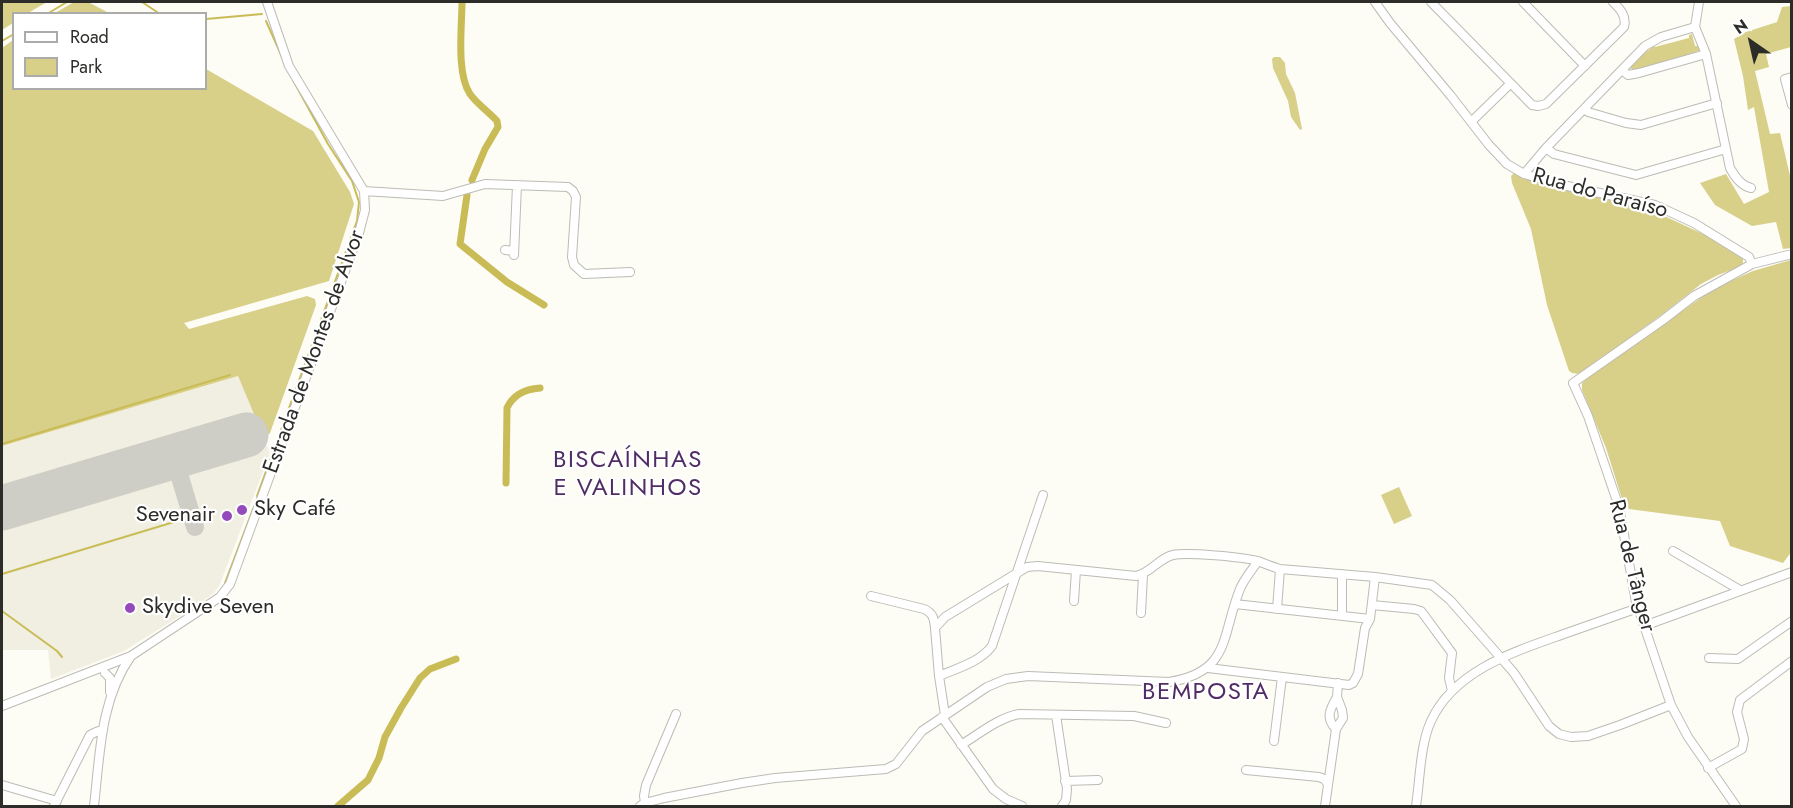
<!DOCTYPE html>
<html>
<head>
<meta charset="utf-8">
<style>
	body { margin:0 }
	#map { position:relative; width:1793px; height:808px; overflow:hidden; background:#fdfcf5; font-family:Jost,sans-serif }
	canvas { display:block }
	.frame { position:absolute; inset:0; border:3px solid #2c2c29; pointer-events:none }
	.legend { position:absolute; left:12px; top:12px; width:195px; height:78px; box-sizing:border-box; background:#fff; border:2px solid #ababa9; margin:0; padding:8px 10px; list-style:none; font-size:18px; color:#2c2c29 }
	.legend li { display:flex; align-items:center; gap:12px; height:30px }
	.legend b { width:30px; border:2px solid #ababa9 }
	.north { position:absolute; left:1721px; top:12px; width:60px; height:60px; -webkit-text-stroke:4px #fff; paint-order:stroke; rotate:326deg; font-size:16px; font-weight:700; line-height:24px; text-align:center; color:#2c2c29 }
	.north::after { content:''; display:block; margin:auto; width:21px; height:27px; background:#2c2c29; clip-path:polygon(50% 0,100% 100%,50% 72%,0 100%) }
</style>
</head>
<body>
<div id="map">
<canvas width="1793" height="808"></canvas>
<div class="frame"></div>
<ul class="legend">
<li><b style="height:8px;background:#fff"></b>Road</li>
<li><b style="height:16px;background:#d8cf89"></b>Park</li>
</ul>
<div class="north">N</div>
</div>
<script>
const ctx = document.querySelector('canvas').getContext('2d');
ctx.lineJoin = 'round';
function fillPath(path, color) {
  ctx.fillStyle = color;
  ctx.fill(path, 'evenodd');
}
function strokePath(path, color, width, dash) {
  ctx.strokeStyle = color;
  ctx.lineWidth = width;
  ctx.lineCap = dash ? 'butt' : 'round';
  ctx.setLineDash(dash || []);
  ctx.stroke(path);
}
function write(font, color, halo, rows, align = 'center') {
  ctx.font = font + ' Jost,sans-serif';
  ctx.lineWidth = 4.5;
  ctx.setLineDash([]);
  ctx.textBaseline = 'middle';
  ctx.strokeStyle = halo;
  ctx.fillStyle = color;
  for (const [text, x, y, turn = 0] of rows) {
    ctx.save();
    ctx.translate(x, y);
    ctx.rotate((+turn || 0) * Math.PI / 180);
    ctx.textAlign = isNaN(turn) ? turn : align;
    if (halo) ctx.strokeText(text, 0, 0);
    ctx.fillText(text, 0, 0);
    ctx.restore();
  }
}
fillPath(new Path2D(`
	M 238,376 L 270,453 L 220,584 L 214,593 L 199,604 L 124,651 L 51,679 L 48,650 L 2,650 L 2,446 Z`), '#f1efe1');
fillPath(new Path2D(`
	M 2,2 L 47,2 L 28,13 L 14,14 L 13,23 L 2,30 Z
	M 74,2 L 88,2 L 109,13 L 55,13 Z
	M 1791,6 L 1791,47 L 1766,54 L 1769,67 L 1755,71 L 1770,134 L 1780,133 L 1791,180 L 1791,248 L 1783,249 L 1776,222 L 1752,226 L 1715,205 L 1700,183 L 1726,174 L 1744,204 L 1769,192 L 1754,107 L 1748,110 L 1743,76 L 1734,39 L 1746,32 L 1777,22 L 1782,7 Z
	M 1692,34 L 1695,46 L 1699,46 L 1701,50 L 1660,64 L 1634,70 L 1630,68 L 1638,58 L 1654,46 L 1655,47 L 1689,38 L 1689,35 Z
	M 13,40 L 14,88 L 206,88 L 206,69 L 313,131 L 350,192 L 354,204 L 329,281 L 184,323 L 189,329 L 307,296 L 315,299 L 316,305 L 270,433 L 264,438 L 238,376 L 2,446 L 2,48 Z
	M 1274,57 L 1280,57 L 1285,63 L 1286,74 L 1295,93 L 1302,129 L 1300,130 L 1291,117 L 1288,101 L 1273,68 L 1272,59 Z
	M 1514,173 L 1560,189 L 1647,208 L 1703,234 L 1740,255 L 1743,258 L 1743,263 L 1737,268 L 1718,275 L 1701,284 L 1660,316 L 1579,374 L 1572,373 L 1569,371 L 1547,305 L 1531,229 L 1512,183 L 1511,176 Z
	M 1791,260 L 1792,551 L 1783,563 L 1730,546 L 1720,521 L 1629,509 L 1622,499 L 1606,448 L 1582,390 L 1582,383 L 1589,376 L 1715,288 L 1753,271 Z
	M 1399,487 L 1412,516 L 1394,524 L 1381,495 Z`), '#d8cf89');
strokePath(new Path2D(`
	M 142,2 L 160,14
	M 47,14 L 67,2
	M 206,19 L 262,14
	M 266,21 L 283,59
	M 2,41 L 14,34
	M 2,444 L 230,375
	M 257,496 L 357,221 L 359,202 L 352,181 L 328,144 L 293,80
	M 2,574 L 174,522
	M 225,583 L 253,509
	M 2,611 L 57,651 L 62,657`), '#c9bc57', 2);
strokePath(new Path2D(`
	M 462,2 C 462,26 456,73 470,94 C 477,104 489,112 497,121 L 498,127 L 485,149 L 472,180
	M 467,195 L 460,244 L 507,282 L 544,305
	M 506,483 L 507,408 C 513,395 526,389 540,388
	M 338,806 L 368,780 L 379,758 L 385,737 L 401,708 L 420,678 L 430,669 L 456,659`), '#c9bc57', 7);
strokePath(new Path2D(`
	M 181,454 L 177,458 L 176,464 L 195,527`), '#cecdc6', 18);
strokePath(new Path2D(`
	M 2,508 L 246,435`), '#cecdc6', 45);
const minor = new Path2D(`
	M 1375,2 L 1390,23 L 1451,96 L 1489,145 L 1507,164 L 1524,174 L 1563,185 L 1655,205 L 1694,223 L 1749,257 L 1752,264
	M 1431,2 L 1532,105 L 1538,106 L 1546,104 L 1624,27 C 1627,16 1620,9 1613,2
	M 1523,2 L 1585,66
	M 1699,2 L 1695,27 L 1706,54 L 1730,168 C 1735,177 1741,186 1751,188
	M 1622,70 L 1628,75 L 1639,73 L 1706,54
	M 1792,77 L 1785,79 L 1792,105
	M 1585,109 L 1588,112 L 1626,123 L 1641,125 L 1717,103
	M 1471,122 L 1510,84
	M 1546,148 L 1554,154 L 1636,175 L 1726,149
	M 1524,174 L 1546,148 L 1645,46 L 1661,37 L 1695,27
	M 364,191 L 443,196 L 485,184 L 568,187 L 573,191 L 576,197 L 572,257 L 574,265 L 584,274 L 630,272
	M 505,250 L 514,251
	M 514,255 L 517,185
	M 1673,551 L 1740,590
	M 871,596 L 924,609 C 933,613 934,618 935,628
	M 1074,601 L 1076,570
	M 1235,604 L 1370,619
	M 1372,605 L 1414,609 L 1421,611 L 1424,615 L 1452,653 L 1449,678 L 1452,691
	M 1277,609 L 1280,569
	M 1141,613 L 1143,575
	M 1342,615 L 1342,574
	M 1644,626 L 1792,572
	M 1709,658 L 1738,659 L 1792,621
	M 1208,668 L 1349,685 L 1353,683 L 1358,674 L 1365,628 L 1370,619 L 1375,577
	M 105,673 L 110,678 L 110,692
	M 939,676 C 958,668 980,662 992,646 L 1043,495
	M 2,706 L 131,656
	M 945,715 L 939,676 L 935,628 L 945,617 L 1027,567 L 1038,566 L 1136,576 C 1151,573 1159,558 1173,555 C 1187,552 1243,557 1258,561 C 1266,564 1272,567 1280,569 L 1375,577 L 1432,585 L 1450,600 L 1501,658 L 1514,673 L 1549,726 L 1559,734 L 1571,737 L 1588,736 L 1620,725 L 1671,705
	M 1056,715 L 1067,789 L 1066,800 L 1062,806
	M 942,717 L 993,789 L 1006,799 L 1022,806
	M 1336,729 C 1325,718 1330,709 1337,697
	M 1274,741 L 1282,677
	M 961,745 C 979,734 998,718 1019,714 L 1134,716 L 1166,723
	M 1708,768 L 1742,749 L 1744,739 L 1737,712 L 1740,700 L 1792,661
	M 1246,770 L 1319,777 L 1324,779 L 1328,784
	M 1065,781 L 1098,780
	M 2,785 L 57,801
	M 645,803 L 644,796 L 646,785 L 676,714
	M 54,806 L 90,735 L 96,732 L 102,730
	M 94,806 C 100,755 100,700 131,656 L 220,597 L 230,584 L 359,233 L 365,210 L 364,191 L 289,66 L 267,2
	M 640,806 L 645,803 L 664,798 L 742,783 L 775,778 L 886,769 L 896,764 L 922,731 L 987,687 L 1006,679 L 1028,676 L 1169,682 C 1231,672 1221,636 1240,589 C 1244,579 1252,570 1258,561
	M 1325,806 L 1336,729 L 1343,718 L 1342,710 L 1337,697 L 1338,683
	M 1416,806 C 1420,780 1420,745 1431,721 C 1454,671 1513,652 1561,635 C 1587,626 1612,617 1638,608
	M 1736,806 L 1688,737 L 1671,705 L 1636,602 L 1619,507 L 1588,416 L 1573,383 L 1663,320 L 1694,296 L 1752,264 L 1792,254`);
strokePath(minor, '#bcbbb5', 10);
strokePath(minor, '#fff', 8);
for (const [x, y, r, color] of [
	[242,510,6,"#954abc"],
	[227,516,6,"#954abc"],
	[130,608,6,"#954abc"]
]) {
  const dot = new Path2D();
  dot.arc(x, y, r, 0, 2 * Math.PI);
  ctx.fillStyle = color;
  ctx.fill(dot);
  strokePath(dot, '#fff', 2);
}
write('22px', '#2c2c29', '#fff', [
	["Rua do Paraíso",1600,194,15],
	["Estrada de Montes de Alvor",315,352,-70],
	["Rua de Tânger",1631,566,76]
]);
write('22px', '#2c2c29', '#fff', [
	["Sky Café",254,510],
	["Sevenair",215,516,"right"],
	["Skydive Seven",142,608]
], 'left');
ctx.letterSpacing = '1.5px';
write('24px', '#512d65', '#fff', [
	["BISCAÍNHAS",628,461],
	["E VALINHOS",628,489],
	["BEMPOSTA",1206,693]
]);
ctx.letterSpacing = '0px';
</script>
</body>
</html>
